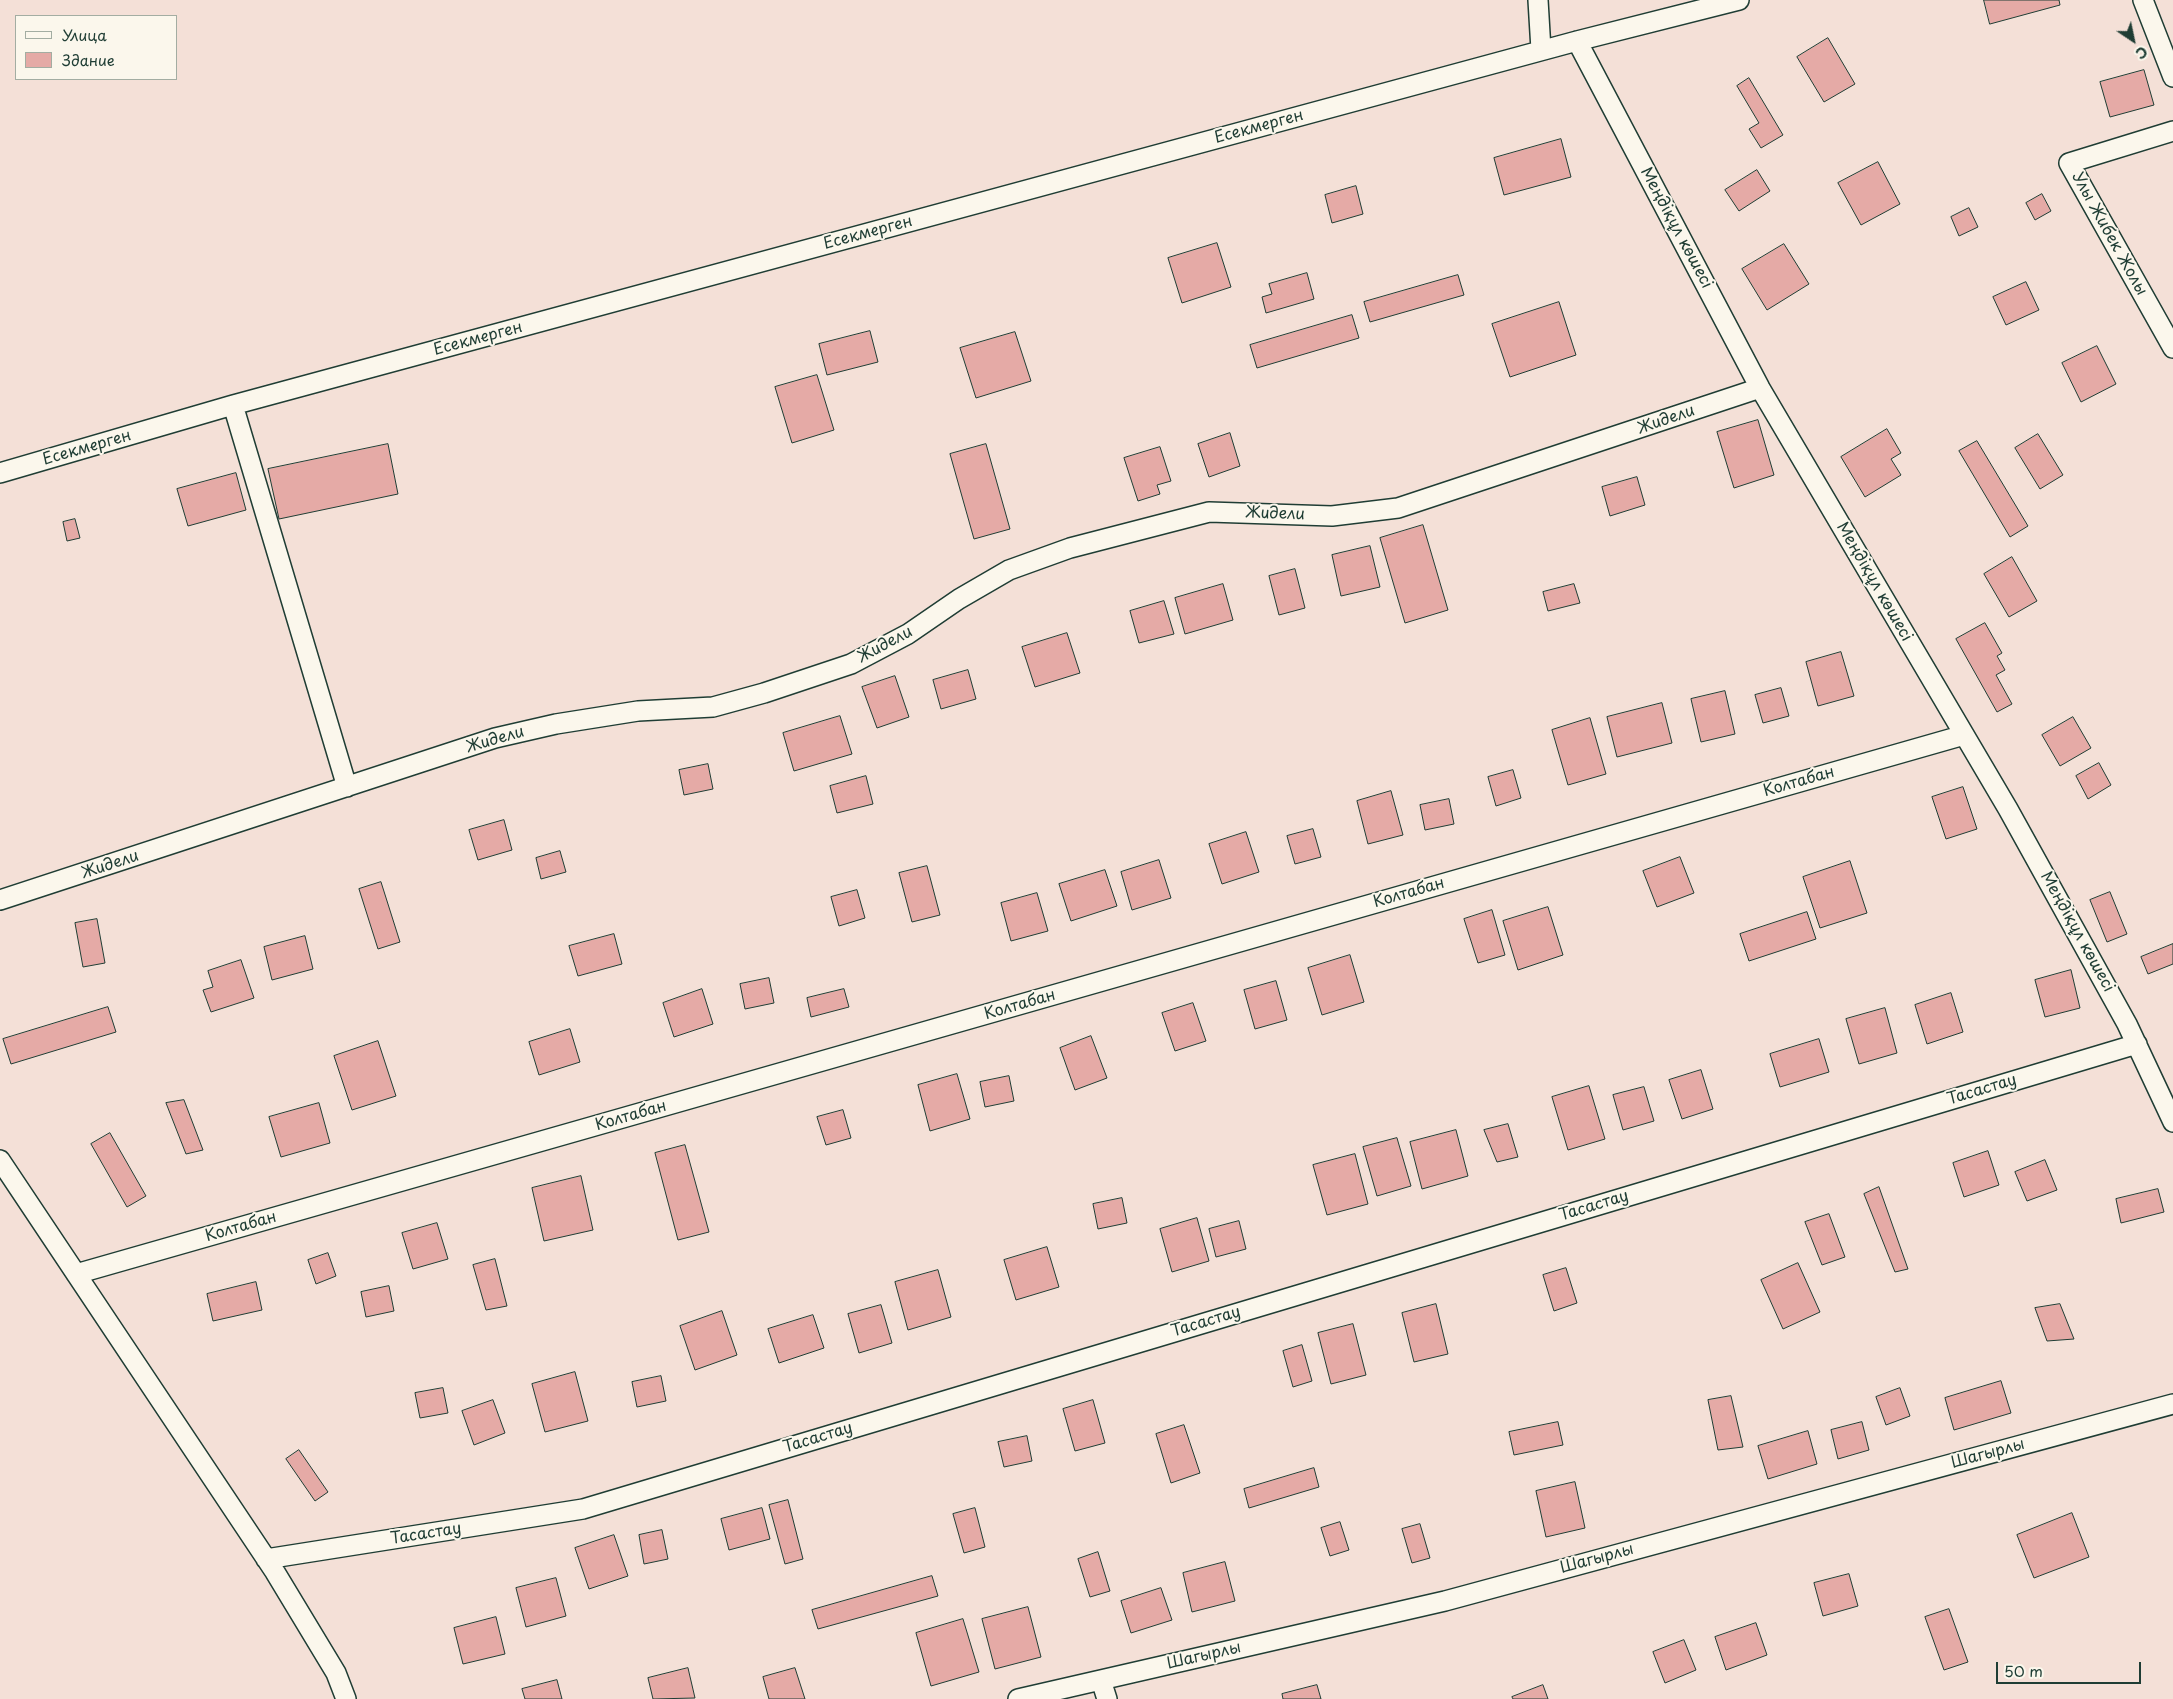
<!DOCTYPE html>
<html>
<head>
<meta charset="utf-8">
<style>
	body { margin:0 }
	#map { position:relative; width:2173px; height:1699px; overflow:hidden; background:#f4e0d7; font-family:"Playpen Sans",sans-serif }
	canvas { display:block }
	.legend { position:absolute; left:15px; top:15px; width:162px; height:65px; box-sizing:border-box; background:#fbf7ec; border:1px solid #a3ada2; margin:0; padding:6px 9px; list-style:none; font-size:15px; color:#1f3d34 }
	.legend li { display:flex; align-items:center; gap:10px; height:25px }
	.legend b { width:25px; border:1px solid #a3ada2 }
	.north { position:absolute; left:2108px; top:15px; width:50px; height:50px; -webkit-text-stroke:4px #fbf7ec; paint-order:stroke; rotate:146deg; font-size:14px; font-weight:700; line-height:20px; text-align:center; color:#1f3d34 }
	.north::after { content:''; display:block; margin:auto; width:18px; height:22px; background:#1f3d34; clip-path:polygon(50% 0,100% 100%,50% 72%,0 100%) }
	.scale { position:absolute; left:1996px; top:1662px; width:145px; height:22px; box-sizing:border-box; border:2px solid #1f3d34; border-top:0; padding-left:6px; font-size:15px; line-height:18px; white-space:nowrap; color:#1f3d34; -webkit-text-stroke:4px #fbf7ec; paint-order:stroke }
</style>
</head>
<body>
<div id="map">
<canvas width="2173" height="1699"></canvas>
<ul class="legend">
<li><b style="height:6px;background:#fbf7ec"></b>Улица</li>
<li><b style="height:14px;background:#e5aaa6"></b>Здание</li>
</ul>
<div class="north">С</div>
<div class="scale">50 m</div>
</div>
<script>
const ctx = document.querySelector('canvas').getContext('2d');
ctx.lineJoin = 'round';
function fillPath(path, color) {
  ctx.fillStyle = color;
  ctx.fill(path, 'evenodd');
}
function strokePath(path, color, width, dash) {
  ctx.strokeStyle = color;
  ctx.lineWidth = width;
  ctx.lineCap = dash ? 'butt' : 'round';
  ctx.setLineDash(dash || []);
  ctx.stroke(path);
}
function write(font, color, halo, rows, align = 'center') {
  ctx.font = font + ' "Playpen Sans",sans-serif';
  ctx.lineWidth = 4;
  ctx.setLineDash([]);
  ctx.textBaseline = 'middle';
  ctx.strokeStyle = halo;
  ctx.fillStyle = color;
  for (const [text, x, y, turn = 0] of rows) {
    ctx.save();
    ctx.translate(x, y);
    ctx.rotate((+turn || 0) * Math.PI / 180);
    ctx.textAlign = isNaN(turn) ? turn : align;
    if (halo) ctx.strokeText(text, 0, 0);
    ctx.fillText(text, 0, 0);
    ctx.restore();
  }
}
const building = new Path2D(`
	M 1984,0 L 2059,0 L 2060,5 L 1990,24 Z
	M 1828,38 L 1855,84 L 1824,102 L 1797,57 Z
	M 2144,70 L 2154,105 L 2110,117 L 2100,82 Z
	M 1749,78 L 1783,135 L 1761,148 L 1749,129 L 1759,123 L 1737,86 Z
	M 1561,139 L 1571,177 L 1504,195 L 1494,158 Z
	M 1878,162 L 1900,204 L 1861,225 L 1838,183 Z
	M 1757,170 L 1770,191 L 1739,211 L 1725,190 Z
	M 1356,186 L 1363,214 L 1332,223 L 1325,195 Z
	M 2042,194 L 2051,211 L 2035,220 L 2026,203 Z
	M 1969,208 L 1978,227 L 1959,236 L 1951,217 Z
	M 1217,243 L 1231,287 L 1182,303 L 1168,258 Z
	M 1784,244 L 1809,284 L 1767,310 L 1742,269 Z
	M 1307,273 L 1314,299 L 1266,313 L 1262,297 L 1272,294 L 1269,284 Z
	M 1458,275 L 1464,295 L 1370,322 L 1364,302 Z
	M 2026,282 L 2039,310 L 2006,325 L 1993,297 Z
	M 1559,302 L 1576,355 L 1510,377 L 1492,324 Z
	M 1352,315 L 1359,338 L 1257,368 L 1250,345 Z
	M 870,331 L 878,362 L 827,375 L 819,344 Z
	M 1015,332 L 1031,381 L 976,398 L 960,348 Z
	M 2097,346 L 2116,384 L 2081,402 L 2062,363 Z
	M 817,375 L 834,430 L 792,443 L 775,387 Z
	M 1758,420 L 1774,475 L 1734,488 L 1717,432 Z
	M 1887,429 L 1901,453 L 1891,459 L 1901,475 L 1865,497 L 1841,457 Z
	M 1230,433 L 1240,466 L 1209,477 L 1198,444 Z
	M 2038,434 L 2063,475 L 2040,489 L 2015,448 Z
	M 1977,441 L 2028,526 L 2010,537 L 1959,451 Z
	M 388,444 L 398,494 L 279,519 L 268,469 Z
	M 986,444 L 1010,529 L 974,539 L 950,454 Z
	M 1160,447 L 1171,481 L 1157,485 L 1160,494 L 1138,501 L 1124,458 Z
	M 236,473 L 246,510 L 188,526 L 177,489 Z
	M 1637,477 L 1645,505 L 1610,516 L 1602,487 Z
	M 75,519 L 80,538 L 67,541 L 63,522 Z
	M 1423,525 L 1448,610 L 1405,623 L 1380,538 Z
	M 1370,546 L 1380,587 L 1341,596 L 1332,555 Z
	M 2012,557 L 2037,601 L 2009,617 L 1984,574 Z
	M 1295,569 L 1305,608 L 1279,615 L 1269,576 Z
	M 1223,584 L 1233,620 L 1185,634 L 1175,598 Z
	M 1574,584 L 1580,603 L 1548,611 L 1543,592 Z
	M 1164,601 L 1174,634 L 1139,643 L 1130,611 Z
	M 1985,623 L 2002,653 L 1997,656 L 2005,670 L 1996,675 L 2012,704 L 1997,712 L 1956,639 Z
	M 1067,633 L 1080,673 L 1035,687 L 1022,647 Z
	M 1841,652 L 1854,696 L 1818,706 L 1806,662 Z
	M 968,670 L 976,699 L 941,709 L 933,680 Z
	M 895,676 L 909,717 L 877,728 L 862,687 Z
	M 1781,688 L 1789,716 L 1763,723 L 1755,695 Z
	M 1725,691 L 1735,734 L 1701,742 L 1691,699 Z
	M 1662,703 L 1672,743 L 1617,757 L 1607,717 Z
	M 840,716 L 852,754 L 794,771 L 783,733 Z
	M 2073,717 L 2091,748 L 2060,766 L 2042,735 Z
	M 1590,718 L 1606,774 L 1568,785 L 1552,730 Z
	M 2099,763 L 2111,785 L 2088,799 L 2076,776 Z
	M 708,764 L 713,789 L 684,795 L 679,770 Z
	M 1513,770 L 1521,798 L 1496,806 L 1488,777 Z
	M 866,776 L 873,804 L 837,813 L 830,786 Z
	M 1963,787 L 1977,829 L 1946,839 L 1932,797 Z
	M 1391,791 L 1403,835 L 1368,844 L 1357,801 Z
	M 1449,799 L 1454,824 L 1425,830 L 1420,805 Z
	M 504,820 L 512,850 L 478,860 L 469,830 Z
	M 1313,829 L 1321,857 L 1295,864 L 1287,836 Z
	M 1246,832 L 1259,872 L 1222,884 L 1209,844 Z
	M 560,851 L 566,872 L 541,879 L 536,858 Z
	M 1680,857 L 1694,893 L 1657,907 L 1643,871 Z
	M 1159,860 L 1171,898 L 1132,910 L 1121,872 Z
	M 1850,861 L 1867,913 L 1820,928 L 1803,877 Z
	M 927,866 L 940,915 L 912,922 L 899,873 Z
	M 1105,870 L 1117,906 L 1071,921 L 1059,884 Z
	M 381,882 L 400,942 L 378,949 L 359,889 Z
	M 857,890 L 865,918 L 839,926 L 831,897 Z
	M 2110,892 L 2127,934 L 2107,942 L 2090,900 Z
	M 1037,893 L 1048,931 L 1011,941 L 1001,903 Z
	M 1548,907 L 1563,955 L 1518,970 L 1503,921 Z
	M 1492,910 L 1505,955 L 1478,963 L 1464,919 Z
	M 1807,912 L 1816,939 L 1749,961 L 1740,934 Z
	M 97,919 L 105,963 L 83,967 L 75,923 Z
	M 614,934 L 622,964 L 578,976 L 569,946 Z
	M 305,936 L 313,969 L 272,980 L 264,947 Z
	M 2173,944 L 2173,964 L 2148,974 L 2141,957 Z
	M 1350,955 L 1364,1002 L 1322,1015 L 1308,968 Z
	M 241,960 L 254,998 L 211,1012 L 203,990 L 213,987 L 208,971 Z
	M 2071,970 L 2080,1008 L 2045,1017 L 2035,980 Z
	M 769,978 L 774,1003 L 745,1009 L 740,984 Z
	M 1276,981 L 1287,1020 L 1255,1029 L 1244,990 Z
	M 702,989 L 713,1024 L 674,1037 L 663,1003 Z
	M 844,989 L 849,1007 L 811,1017 L 807,998 Z
	M 1951,993 L 1963,1032 L 1927,1044 L 1915,1005 Z
	M 1193,1003 L 1206,1041 L 1175,1051 L 1162,1013 Z
	M 108,1007 L 116,1032 L 11,1064 L 3,1039 Z
	M 1885,1008 L 1897,1053 L 1859,1064 L 1846,1019 Z
	M 570,1029 L 580,1062 L 539,1075 L 529,1042 Z
	M 1091,1036 L 1107,1078 L 1075,1090 L 1060,1048 Z
	M 1819,1039 L 1829,1072 L 1780,1087 L 1770,1054 Z
	M 378,1041 L 396,1096 L 352,1110 L 334,1056 Z
	M 1701,1070 L 1713,1109 L 1682,1119 L 1669,1080 Z
	M 957,1074 L 970,1119 L 930,1131 L 918,1085 Z
	M 1009,1076 L 1014,1101 L 985,1107 L 980,1082 Z
	M 1589,1086 L 1605,1139 L 1568,1150 L 1552,1097 Z
	M 1644,1087 L 1654,1121 L 1623,1130 L 1613,1095 Z
	M 184,1100 L 203,1150 L 186,1154 L 166,1103 Z
	M 319,1103 L 330,1143 L 281,1157 L 269,1117 Z
	M 843,1110 L 851,1138 L 826,1145 L 817,1117 Z
	M 1508,1124 L 1518,1157 L 1497,1162 L 1484,1130 Z
	M 1456,1130 L 1468,1176 L 1422,1189 L 1410,1142 Z
	M 110,1133 L 146,1196 L 127,1207 L 91,1144 Z
	M 1397,1138 L 1411,1186 L 1377,1196 L 1363,1147 Z
	M 685,1145 L 709,1232 L 678,1240 L 655,1153 Z
	M 1988,1151 L 1999,1185 L 1964,1197 L 1953,1163 Z
	M 1355,1154 L 1368,1204 L 1327,1215 L 1313,1165 Z
	M 2045,1160 L 2057,1190 L 2027,1201 L 2015,1172 Z
	M 581,1176 L 593,1230 L 544,1241 L 532,1188 Z
	M 1879,1187 L 1908,1269 L 1895,1272 L 1864,1194 Z
	M 2158,1189 L 2164,1212 L 2121,1223 L 2116,1199 Z
	M 1122,1198 L 1127,1223 L 1098,1229 L 1093,1204 Z
	M 1829,1214 L 1845,1257 L 1822,1265 L 1805,1222 Z
	M 1197,1218 L 1209,1261 L 1172,1272 L 1160,1229 Z
	M 1239,1221 L 1246,1249 L 1216,1257 L 1209,1229 Z
	M 437,1223 L 448,1259 L 413,1269 L 402,1233 Z
	M 1047,1247 L 1059,1287 L 1016,1300 L 1004,1260 Z
	M 328,1253 L 336,1276 L 316,1284 L 308,1260 Z
	M 495,1259 L 507,1306 L 486,1310 L 473,1265 Z
	M 1798,1263 L 1820,1312 L 1783,1329 L 1761,1280 Z
	M 1566,1268 L 1577,1303 L 1554,1311 L 1543,1275 Z
	M 938,1270 L 951,1317 L 908,1330 L 895,1282 Z
	M 256,1282 L 262,1310 L 213,1321 L 207,1294 Z
	M 389,1286 L 394,1311 L 366,1317 L 361,1292 Z
	M 1436,1304 L 1448,1354 L 1414,1362 L 1402,1313 Z
	M 2060,1304 L 2074,1339 L 2047,1341 L 2035,1308 Z
	M 881,1305 L 892,1343 L 859,1353 L 848,1314 Z
	M 722,1311 L 737,1355 L 695,1370 L 680,1326 Z
	M 813,1315 L 824,1348 L 779,1363 L 768,1329 Z
	M 1353,1324 L 1366,1375 L 1331,1384 L 1318,1333 Z
	M 1302,1345 L 1312,1381 L 1293,1387 L 1283,1351 Z
	M 575,1372 L 588,1421 L 545,1432 L 532,1384 Z
	M 661,1376 L 666,1401 L 637,1407 L 632,1382 Z
	M 2001,1381 L 2011,1413 L 1954,1430 L 1945,1398 Z
	M 443,1388 L 448,1413 L 420,1418 L 415,1393 Z
	M 1900,1388 L 1910,1416 L 1886,1425 L 1876,1397 Z
	M 1731,1396 L 1743,1447 L 1718,1450 L 1708,1400 Z
	M 493,1400 L 505,1433 L 474,1445 L 462,1411 Z
	M 1093,1400 L 1105,1443 L 1075,1451 L 1063,1409 Z
	M 1558,1422 L 1563,1445 L 1514,1455 L 1509,1432 Z
	M 1862,1422 L 1869,1450 L 1838,1459 L 1831,1430 Z
	M 1184,1425 L 1200,1473 L 1171,1483 L 1156,1434 Z
	M 1808,1431 L 1817,1464 L 1768,1479 L 1758,1446 Z
	M 1027,1436 L 1032,1461 L 1004,1467 L 998,1442 Z
	M 299,1450 L 328,1492 L 315,1501 L 286,1459 Z
	M 1314,1468 L 1319,1487 L 1249,1508 L 1244,1489 Z
	M 1575,1482 L 1585,1528 L 1546,1537 L 1536,1491 Z
	M 788,1500 L 803,1559 L 785,1564 L 769,1505 Z
	M 762,1508 L 770,1539 L 729,1550 L 721,1519 Z
	M 975,1508 L 985,1547 L 964,1553 L 953,1514 Z
	M 2072,1513 L 2089,1557 L 2034,1578 L 2017,1535 Z
	M 1340,1522 L 1349,1550 L 1330,1556 L 1321,1528 Z
	M 1420,1524 L 1430,1558 L 1412,1563 L 1402,1529 Z
	M 662,1530 L 668,1559 L 644,1564 L 639,1535 Z
	M 614,1535 L 628,1576 L 589,1589 L 575,1548 Z
	M 1098,1552 L 1110,1591 L 1090,1597 L 1078,1559 Z
	M 1225,1562 L 1235,1601 L 1192,1612 L 1183,1573 Z
	M 1849,1574 L 1858,1606 L 1823,1616 L 1814,1583 Z
	M 932,1576 L 938,1596 L 818,1629 L 812,1610 Z
	M 556,1578 L 566,1616 L 526,1627 L 516,1588 Z
	M 1161,1588 L 1172,1620 L 1131,1633 L 1121,1601 Z
	M 1028,1607 L 1041,1657 L 995,1669 L 982,1619 Z
	M 1949,1609 L 1968,1662 L 1944,1670 L 1925,1617 Z
	M 496,1617 L 505,1654 L 463,1664 L 454,1628 Z
	M 963,1619 L 979,1672 L 931,1686 L 916,1633 Z
	M 1756,1623 L 1767,1655 L 1726,1670 L 1715,1637 Z
	M 1684,1640 L 1696,1670 L 1665,1683 L 1653,1652 Z
	M 688,1668 L 695,1698 L 653,1699 L 648,1678 Z
	M 795,1668 L 805,1699 L 769,1699 L 763,1677 Z
	M 557,1680 L 562,1699 L 525,1699 L 522,1689 Z
	M 1317,1685 L 1321,1699 L 1283,1699 L 1282,1694 Z
	M 1543,1685 L 1548,1699 L 1513,1699 L 1512,1697 Z`);
fillPath(building, '#e5aaa6');
strokePath(building, '#1f3d34', 1);
const minor = new Path2D(`
	M 1538,0 L 1541,50
	M 2143,0 L 2173,77
	M 1577,41 L 1760,388 L 2008,809 L 2127,1024 L 2173,1122
	M 2173,131 L 2069,163 L 2173,348
	M 233,405 L 347,787
	M 0,473 L 233,405 L 1577,41 L 1739,0
	M 0,900 L 495,738 L 556,724 L 638,711 L 713,707 L 764,693 L 851,664 L 908,634 L 959,599 L 1009,570 L 1070,548 L 1209,512 L 1332,516 L 1398,508 L 1760,388
	M 0,1160 L 275,1572 L 336,1673 L 346,1699
	M 76,1274 L 1964,735
	M 266,1559 L 583,1509 L 2137,1044
	M 1101,1680 L 1107,1699
	M 1018,1699 L 1445,1601 L 2173,1404`);
strokePath(minor, '#1f3d34', 22);
strokePath(minor, '#fbf7ec', 19);
write('16px', '#1f3d34', '#fbf7ec', [
	["Eсекмерген",1259,127,-15],
	["Меңдіқұл көшесі",1676,228,62],
	["Eсекмерген",868,233,-15],
	["Улы Жибек Жолы",2109,234,61],
	["Eсекмерген",478,339,-15],
	["Жидели",1666,420,-19],
	["Eсекмерген",87,448,-16],
	["Жидели",1275,514,2],
	["Меңдіқұл көшесі",1874,582,60],
	["Жидели",885,645,-28],
	["Жидели",495,740,-16],
	["Колтабан",1799,782,-16],
	["Жидели",110,865,-18],
	["Колтабан",1409,893,-16],
	["Меңдіқұл көшесі",2077,932,61],
	["Колтабан",1020,1005,-16],
	["Тасастау",1982,1090,-17],
	["Колтабан",631,1116,-16],
	["Тасастау",1594,1206,-17],
	["Колтабан",241,1227,-16],
	["Тасастау",1206,1322,-17],
	["Тасастау",818,1438,-17],
	["Шагырлы",1988,1454,-15],
	["Тасастау",426,1534,-9],
	["Шагырлы",1597,1559,-15],
	["Шагырлы",1204,1656,-13]
]);
</script>
</body>
</html>
